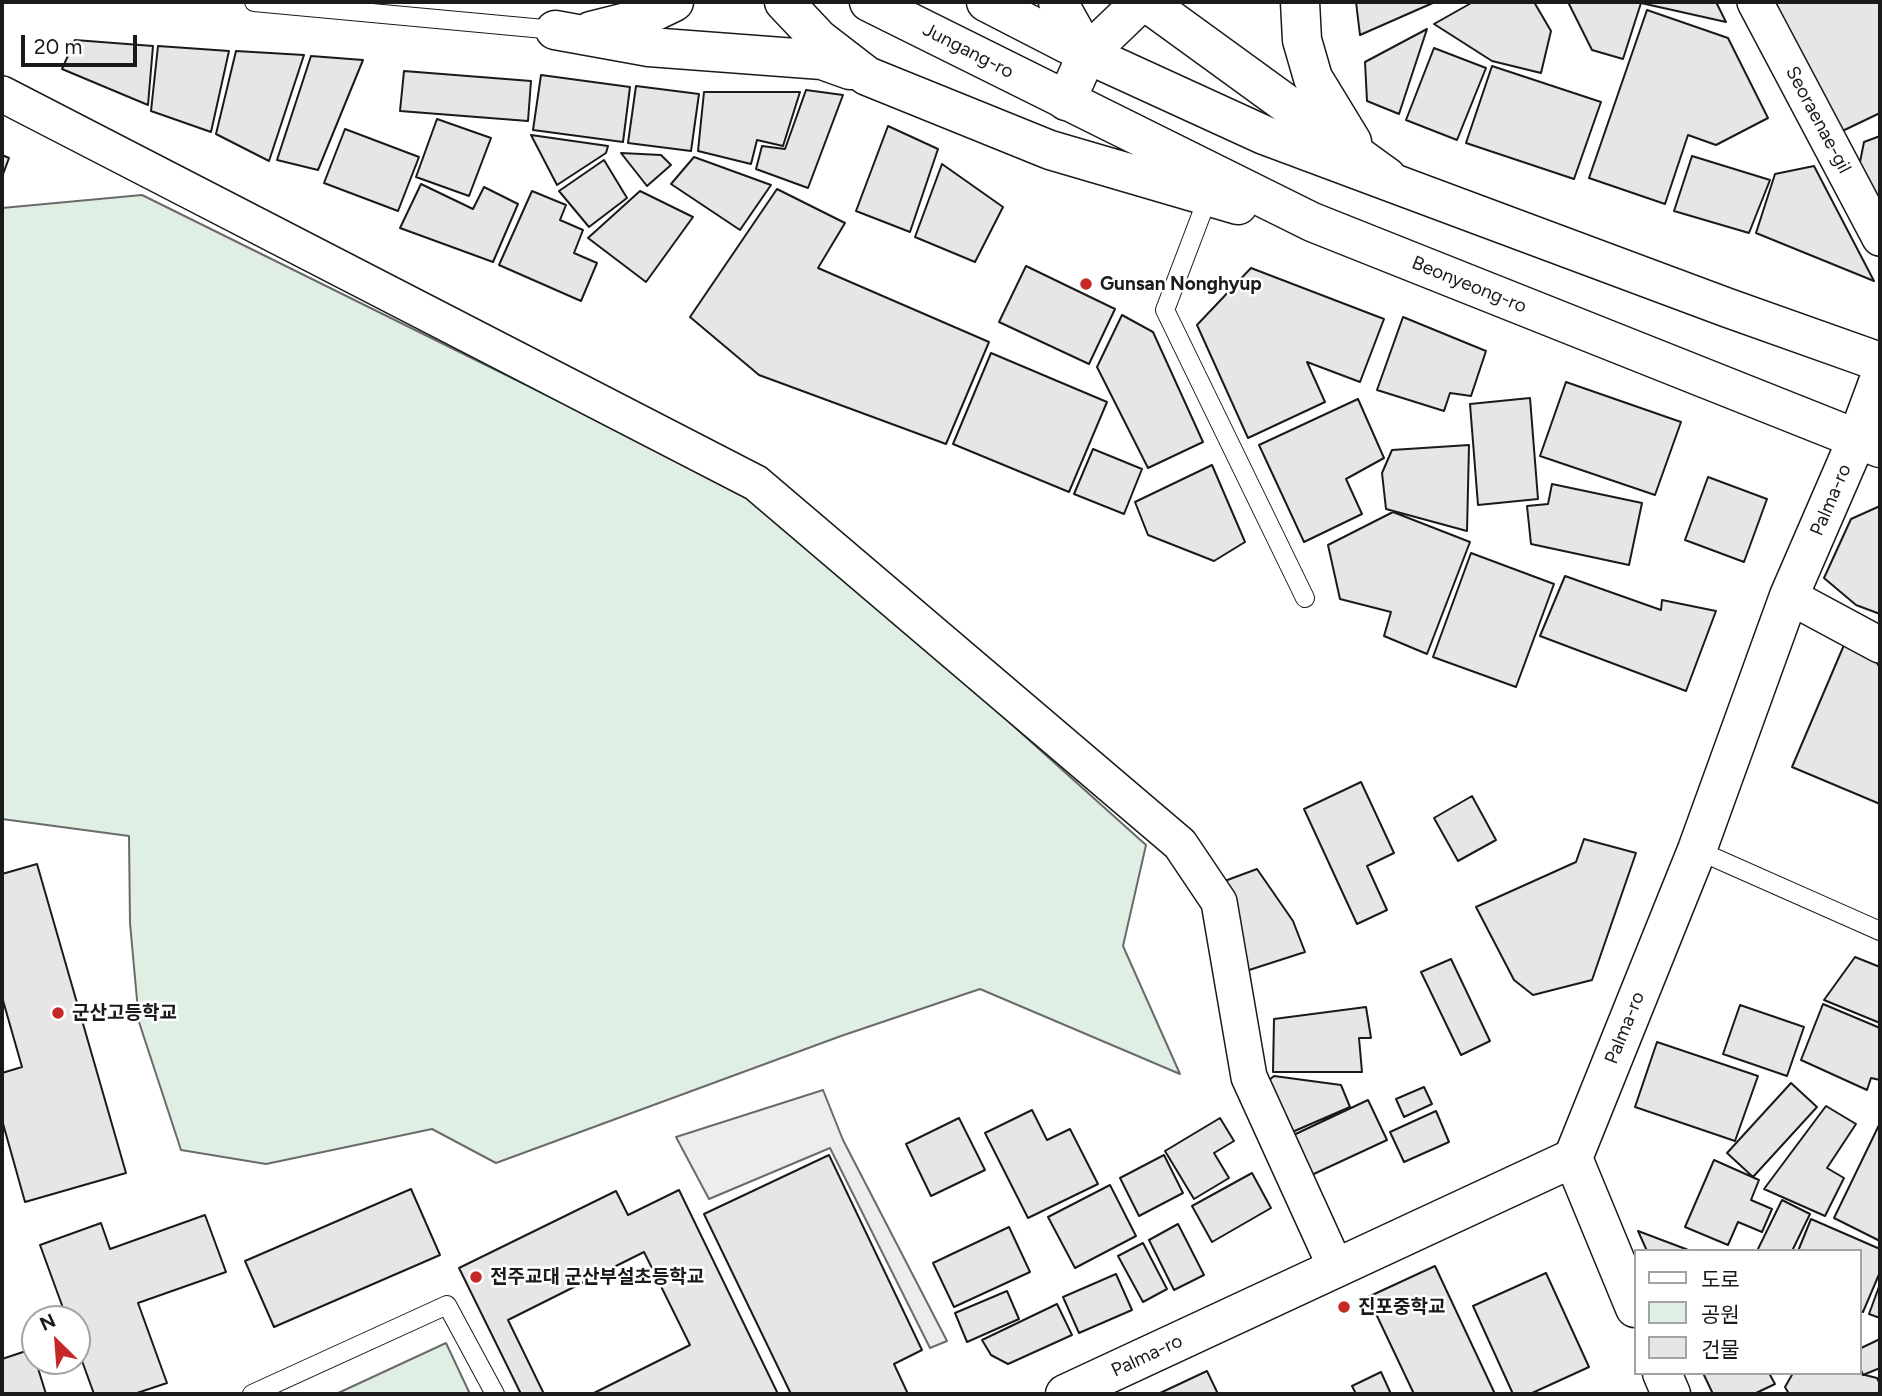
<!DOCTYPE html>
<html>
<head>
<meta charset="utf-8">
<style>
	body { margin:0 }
	#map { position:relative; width:1882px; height:1396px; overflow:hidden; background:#fff; font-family:Figtree,"Noto Sans KR",sans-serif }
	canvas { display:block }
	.frame { position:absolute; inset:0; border:4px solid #1a1a1a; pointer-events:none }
	.legend { position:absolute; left:1634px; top:1249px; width:228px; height:126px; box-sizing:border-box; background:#fff; border:2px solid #a3a3a3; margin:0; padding:9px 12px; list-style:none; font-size:21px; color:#1a1a1a }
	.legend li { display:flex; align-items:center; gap:14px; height:35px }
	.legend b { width:35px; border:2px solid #a3a3a3 }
	.north { position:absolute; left:21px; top:1305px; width:70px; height:70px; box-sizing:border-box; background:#fff; border:2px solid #a3a3a3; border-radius:50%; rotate:335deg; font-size:19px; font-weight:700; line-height:28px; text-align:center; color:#1a1a1a }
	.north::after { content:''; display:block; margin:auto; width:24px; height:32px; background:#c62828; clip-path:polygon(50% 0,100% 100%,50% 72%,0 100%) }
	.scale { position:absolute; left:21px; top:35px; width:116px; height:32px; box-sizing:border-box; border:4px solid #1a1a1a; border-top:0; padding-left:9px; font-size:21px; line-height:24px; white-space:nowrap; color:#1a1a1a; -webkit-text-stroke:5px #fff; paint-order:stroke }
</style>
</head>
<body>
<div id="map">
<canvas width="1882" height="1396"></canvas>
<div class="frame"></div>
<ul class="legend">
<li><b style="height:9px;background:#fff"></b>도로</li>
<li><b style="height:19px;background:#e0efe3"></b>공원</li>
<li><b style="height:19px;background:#e6e6e6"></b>건물</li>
</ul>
<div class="north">N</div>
<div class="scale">20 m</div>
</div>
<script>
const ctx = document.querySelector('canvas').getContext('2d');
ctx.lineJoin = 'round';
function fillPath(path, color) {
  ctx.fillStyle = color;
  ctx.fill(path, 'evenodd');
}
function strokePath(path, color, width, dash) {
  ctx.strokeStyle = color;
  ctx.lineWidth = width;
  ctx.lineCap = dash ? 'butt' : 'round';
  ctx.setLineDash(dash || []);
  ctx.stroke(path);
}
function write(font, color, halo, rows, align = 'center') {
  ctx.font = font + ' Figtree,"Noto Sans KR",sans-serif';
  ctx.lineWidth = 5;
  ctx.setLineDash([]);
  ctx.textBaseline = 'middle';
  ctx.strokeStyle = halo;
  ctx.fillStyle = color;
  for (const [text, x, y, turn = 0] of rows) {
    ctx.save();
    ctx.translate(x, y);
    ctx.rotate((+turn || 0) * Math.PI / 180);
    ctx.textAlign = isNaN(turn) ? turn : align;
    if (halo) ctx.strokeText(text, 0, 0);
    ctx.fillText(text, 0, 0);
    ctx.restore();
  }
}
const green = new Path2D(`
	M 142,195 L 765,503 L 1146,845 L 1123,946 L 1180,1074 L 980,989 L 841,1036 L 496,1163 L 432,1129 L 266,1164 L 181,1150 L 139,1022 L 130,923 L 129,836 L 2,819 L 2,208 Z
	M 446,1343 L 470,1394 L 336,1394 Z`);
fillPath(green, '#e0efe3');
strokePath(green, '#6a6a6a', 2);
const parking = new Path2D(`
	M 823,1090 L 843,1140 L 947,1341 L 930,1348 L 830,1148 L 709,1199 L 676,1137 Z`);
fillPath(parking, '#ededed');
strokePath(parking, '#6a6a6a', 2);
const building = new Path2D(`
	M 1356,2 L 1435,2 L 1360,35 Z
	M 1473,2 L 1534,2 L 1551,31 L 1541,73 L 1492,61 L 1434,24 Z
	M 1568,2 L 1716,2 L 1726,22 L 1641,3 L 1623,59 L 1592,50 Z
	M 1770,2 L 1880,2 L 1880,113 L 1834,135 Z
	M 1647,10 L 1728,38 L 1768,118 L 1716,145 L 1688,135 L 1665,204 L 1589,178 Z
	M 1427,29 L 1399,114 L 1367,101 L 1365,62 Z
	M 75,40 L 153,46 L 148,105 L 62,69 Z
	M 158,46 L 229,51 L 211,132 L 151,111 Z
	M 1434,48 L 1486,68 L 1457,140 L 1406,120 Z
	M 236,51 L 304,55 L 269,161 L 216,134 Z
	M 311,56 L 363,60 L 318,170 L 277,160 Z
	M 1492,66 L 1601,102 L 1574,179 L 1466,143 Z
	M 404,71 L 531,81 L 528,121 L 400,111 Z
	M 541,75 L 630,87 L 623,142 L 533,130 Z
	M 636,86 L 699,94 L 691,151 L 628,143 Z
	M 806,90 L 843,95 L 808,188 L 756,169 L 762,146 L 785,149 Z
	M 704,92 L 800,92 L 783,146 L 757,140 L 751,164 L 698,151 Z
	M 437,119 L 491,138 L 469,196 L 416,177 Z
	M 888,126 L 938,149 L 910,232 L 856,211 Z
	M 345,129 L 419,157 L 398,211 L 324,183 Z
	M 531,135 L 608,146 L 606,153 L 557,185 Z
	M 1880,136 L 1880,215 L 1858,172 L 1864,142 Z
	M 621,153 L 661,155 L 671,165 L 647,186 Z
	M 2,155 L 9,158 L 2,177 Z
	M 1692,156 L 1770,180 L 1749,233 L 1674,211 Z
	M 694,157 L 771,185 L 740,230 L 671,184 Z
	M 604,160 L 627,198 L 589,227 L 559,191 Z
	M 942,164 L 1003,207 L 975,262 L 915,237 Z
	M 1814,166 L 1874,281 L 1756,233 L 1775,174 Z
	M 421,184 L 473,209 L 484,187 L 518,204 L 493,262 L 400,228 Z
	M 777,189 L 845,223 L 818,268 L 989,342 L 946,444 L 759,375 L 690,317 Z
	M 532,191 L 566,205 L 560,220 L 583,230 L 574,253 L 597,263 L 581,301 L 499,265 Z
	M 640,191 L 693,217 L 646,282 L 588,238 Z
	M 1026,266 L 1115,309 L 1089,364 L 999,322 Z
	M 1251,268 L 1384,319 L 1360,382 L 1307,362 L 1325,402 L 1248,438 L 1197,325 Z
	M 1122,315 L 1153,332 L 1203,442 L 1148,468 L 1097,367 Z
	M 1403,317 L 1486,351 L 1471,396 L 1450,393 L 1444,411 L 1377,390 Z
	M 991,353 L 1107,402 L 1069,492 L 953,444 Z
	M 1566,382 L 1681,422 L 1655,495 L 1540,456 Z
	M 1530,398 L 1538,499 L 1478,505 L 1470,404 Z
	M 1358,399 L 1384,458 L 1346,479 L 1362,514 L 1304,542 L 1259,445 Z
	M 1469,445 L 1467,531 L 1386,509 L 1382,473 L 1392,450 Z
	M 1093,449 L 1142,469 L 1124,514 L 1074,494 Z
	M 1212,465 L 1245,542 L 1214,561 L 1148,535 L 1135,502 Z
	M 1708,477 L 1767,499 L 1744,562 L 1685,540 Z
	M 1552,484 L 1642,503 L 1629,565 L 1531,544 L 1527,506 L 1548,504 Z
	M 1880,506 L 1880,614 L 1856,605 L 1824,578 L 1851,519 Z
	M 1393,512 L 1470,542 L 1427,654 L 1384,636 L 1391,612 L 1340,599 L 1328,545 Z
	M 1471,553 L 1554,584 L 1516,687 L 1433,657 Z
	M 1565,576 L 1661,610 L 1662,600 L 1716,611 L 1686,691 L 1540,636 Z
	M 1844,645 L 1874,658 L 1880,668 L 1880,804 L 1792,767 Z
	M 1361,782 L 1394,853 L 1367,866 L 1387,910 L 1357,924 L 1304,809 Z
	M 1472,796 L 1496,840 L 1458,861 L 1434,818 Z
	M 1584,839 L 1636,853 L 1592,980 L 1533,995 L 1514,980 L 1476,907 L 1576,862 Z
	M 37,864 L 126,1173 L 25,1202 L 2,1120 L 2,1073 L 22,1067 L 2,997 L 2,874 Z
	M 1257,869 L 1293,921 L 1305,952 L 1246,971 L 1222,882 Z
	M 1855,957 L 1880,967 L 1880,1023 L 1824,1000 Z
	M 1451,959 L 1490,1041 L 1461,1055 L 1421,972 Z
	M 1823,1004 L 1880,1028 L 1880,1080 L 1871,1078 L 1867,1090 L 1801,1060 Z
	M 1740,1005 L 1804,1027 L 1787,1076 L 1723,1054 Z
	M 1366,1007 L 1371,1038 L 1359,1038 L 1362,1072 L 1273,1072 L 1274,1019 Z
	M 1657,1042 L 1758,1076 L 1735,1141 L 1635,1107 Z
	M 1274,1076 L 1341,1085 L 1350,1107 L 1283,1136 L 1262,1086 Z
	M 1791,1083 L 1817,1107 L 1753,1177 L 1727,1153 Z
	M 1424,1087 L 1432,1104 L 1404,1117 L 1396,1099 Z
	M 1368,1100 L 1387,1140 L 1303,1179 L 1285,1139 Z
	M 1826,1106 L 1856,1124 L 1827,1168 L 1844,1178 L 1825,1216 L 1764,1189 Z
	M 1032,1110 L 1047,1140 L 1070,1129 L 1098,1184 L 1028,1218 L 985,1133 Z
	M 1436,1111 L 1449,1142 L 1404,1162 L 1390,1132 Z
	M 959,1118 L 985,1170 L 931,1196 L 906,1144 Z
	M 1220,1118 L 1234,1141 L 1214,1153 L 1229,1178 L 1194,1199 L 1165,1151 Z
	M 1880,1123 L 1880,1241 L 1834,1218 Z
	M 829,1155 L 922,1350 L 894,1364 L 908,1394 L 791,1394 L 704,1214 Z
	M 1164,1155 L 1183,1193 L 1139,1216 L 1120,1178 Z
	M 1714,1160 L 1759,1180 L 1751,1200 L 1772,1209 L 1762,1232 L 1738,1222 L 1728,1245 L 1685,1227 Z
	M 1252,1173 L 1271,1208 L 1212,1242 L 1192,1206 Z
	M 1110,1185 L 1136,1236 L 1075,1268 L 1048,1217 Z
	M 411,1189 L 440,1255 L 274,1327 L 245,1261 Z
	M 679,1190 L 778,1394 L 592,1394 L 690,1345 L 644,1252 L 508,1320 L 544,1394 L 521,1394 L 459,1268 L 616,1191 L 628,1215 Z
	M 1782,1200 L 1810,1214 L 1792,1251 L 1757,1251 Z
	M 205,1215 L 226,1272 L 138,1303 L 167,1383 L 134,1394 L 94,1394 L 77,1347 L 77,1319 L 67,1319 L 40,1245 L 101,1223 L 110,1249 Z
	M 1811,1219 L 1880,1249 L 1880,1272 L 1863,1312 L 1859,1310 L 1859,1251 L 1798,1251 Z
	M 1178,1224 L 1204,1275 L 1174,1290 L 1149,1240 Z
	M 1009,1227 L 1030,1272 L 954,1307 L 933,1263 Z
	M 1638,1231 L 1691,1251 L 1647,1251 Z
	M 1143,1243 L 1167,1289 L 1143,1302 L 1118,1256 Z
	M 1435,1266 L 1495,1394 L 1414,1394 L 1368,1297 Z
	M 1546,1273 L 1589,1367 L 1530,1394 L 1513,1394 L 1473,1306 Z
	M 1116,1274 L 1132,1310 L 1079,1333 L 1063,1297 Z
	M 1880,1284 L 1880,1318 L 1869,1314 Z
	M 1007,1291 L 1019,1319 L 967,1342 L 955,1313 Z
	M 1057,1304 L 1072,1335 L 1008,1364 L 991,1355 L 982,1340 Z
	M 1880,1339 L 1880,1368 L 1863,1375 L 1859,1365 L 1859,1349 Z
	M 32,1349 L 46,1394 L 2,1394 L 2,1359 Z
	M 1207,1371 L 1218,1394 L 1158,1394 Z
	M 1381,1372 L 1391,1394 L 1356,1394 L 1352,1386 Z
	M 1703,1373 L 1769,1373 L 1775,1384 L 1754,1394 L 1713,1394 Z
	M 1793,1373 L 1857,1373 L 1877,1378 L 1880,1384 L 1880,1394 L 1789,1394 L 1785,1387 Z`);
fillPath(building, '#e6e6e6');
strokePath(building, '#1a1a1a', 2);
const lane = new Path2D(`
	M 254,2 L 555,30
	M 1208,197 L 1165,310 L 1305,598
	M 1697,850 L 1880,931
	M 252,1394 L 447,1305 L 495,1394`);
const street = new Path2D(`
	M 1755,2 L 1880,238
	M 2,94 L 756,483 L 1180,844 L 1219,902 L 1249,1077 L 1336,1268
	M 1789,596 L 1880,645`);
const secondary = new Path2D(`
	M 1058,2 L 1087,54
	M 1146,2 L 1387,177
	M 1300,2 L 1302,40 L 1313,78 L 1352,142
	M 1066,101 L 1087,54 L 1141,2
	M 1573,1158 L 1635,1308
	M 1662,1373 L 1671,1394
	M 1065,1394 L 1573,1158 L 1697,850 L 1789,596 L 1857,439 L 1880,377`);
const primary = new Path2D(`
	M 784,2 L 819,39 L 867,76 L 1050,150 L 1238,205
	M 869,2 L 1312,222 L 1880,448
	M 986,2 L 1087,54 L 1264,135 L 1728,308 L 1880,362
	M 555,30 L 649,47 L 822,60 L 850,70
	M 591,31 L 639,19 L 674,2`);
strokePath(lane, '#1a1a1a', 20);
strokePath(street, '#1a1a1a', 38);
strokePath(secondary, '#1a1a1a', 41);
strokePath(primary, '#1a1a1a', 41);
strokePath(lane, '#fff', 18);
strokePath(street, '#fff', 35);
strokePath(secondary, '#fff', 38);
strokePath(primary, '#fff', 38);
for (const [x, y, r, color] of [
	[1086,284,7,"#c62828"],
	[58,1013,7,"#c62828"],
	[476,1277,7,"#c62828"],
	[1344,1307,7,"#c62828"]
]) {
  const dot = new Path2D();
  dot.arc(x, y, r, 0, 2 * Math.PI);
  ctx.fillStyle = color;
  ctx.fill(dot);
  strokePath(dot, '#fff', 2.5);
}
write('19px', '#1a1a1a', '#fff', [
	["Jungang-ro",968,51,27],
	["Seoraenae-gil",1818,120,62],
	["Beonyeong-ro",1469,285,22],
	["Palma-ro",1831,500,-67],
	["Palma-ro",1625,1028,-68],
	["Palma-ro",1147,1356,-25]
]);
write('bold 19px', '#1a1a1a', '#fff', [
	["Gunsan Nonghyup",1100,284],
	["군산고등학교",72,1013],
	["전주교대 군산부설초등학교",490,1277],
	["진포중학교",1358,1307]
], 'left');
</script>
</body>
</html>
